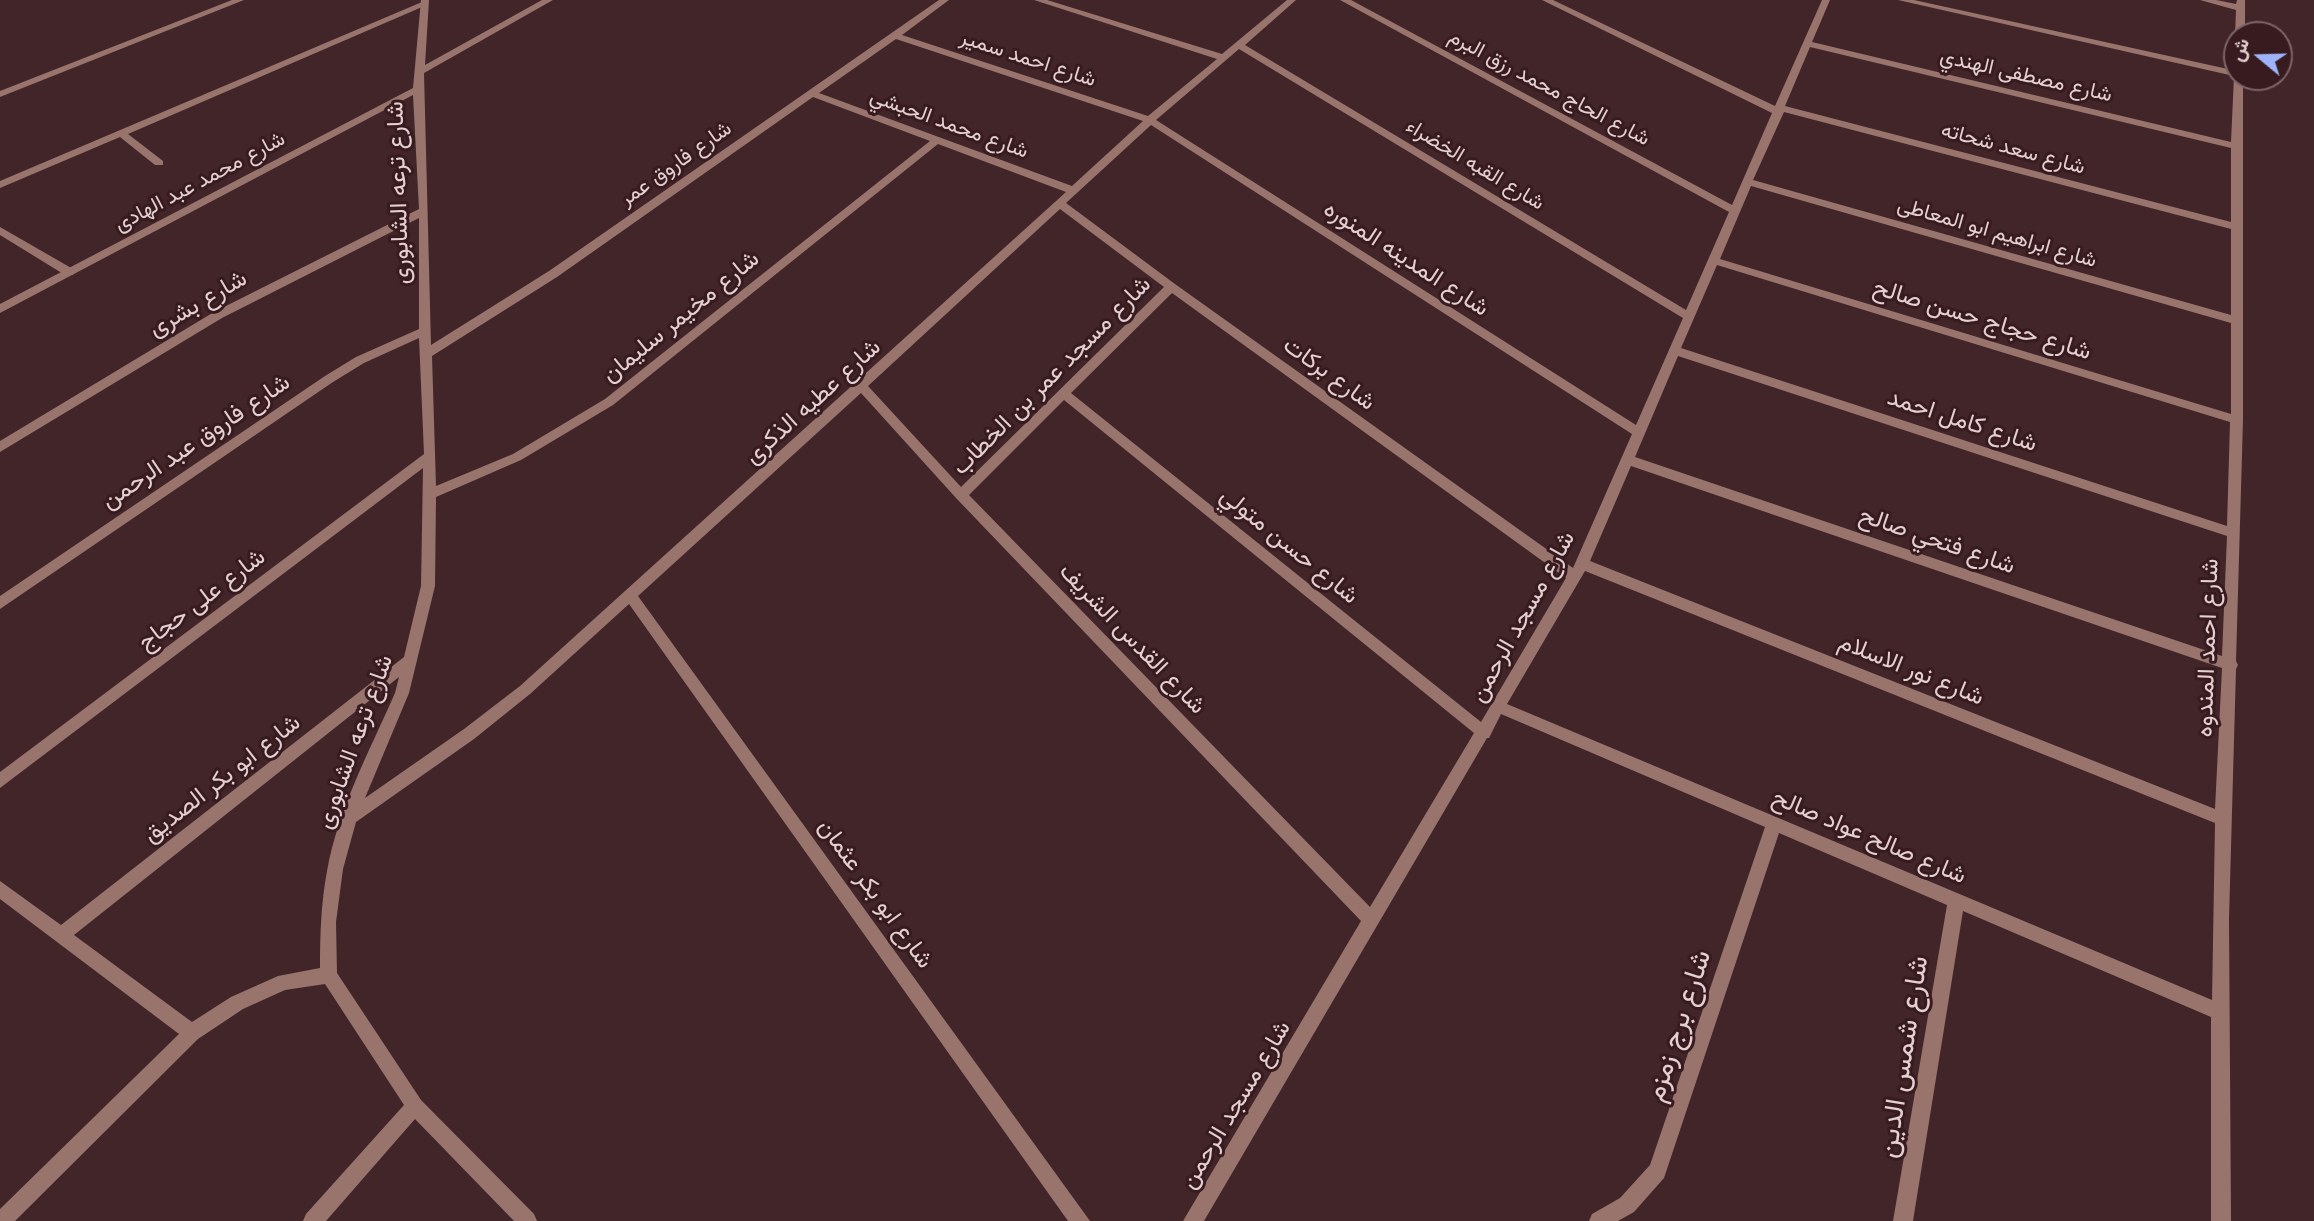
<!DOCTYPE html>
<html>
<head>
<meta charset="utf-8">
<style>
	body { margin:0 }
	#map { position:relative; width:2314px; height:1221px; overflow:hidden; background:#422529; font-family:Arial,Vazirmatn,sans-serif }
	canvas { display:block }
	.north { position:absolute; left:2223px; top:21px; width:70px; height:70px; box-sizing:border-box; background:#371b1f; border:2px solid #7c6367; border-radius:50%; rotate:289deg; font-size:19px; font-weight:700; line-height:28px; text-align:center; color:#e4d0d2 }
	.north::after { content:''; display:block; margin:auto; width:24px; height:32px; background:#9fb3fd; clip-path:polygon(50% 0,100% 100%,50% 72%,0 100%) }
</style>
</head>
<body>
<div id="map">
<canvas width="2314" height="1221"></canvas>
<div class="north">ش</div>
</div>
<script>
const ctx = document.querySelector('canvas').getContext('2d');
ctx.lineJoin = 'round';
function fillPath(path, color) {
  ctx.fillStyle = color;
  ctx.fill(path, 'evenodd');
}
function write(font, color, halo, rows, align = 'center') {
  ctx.font = font + ' Arial,Vazirmatn,sans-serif';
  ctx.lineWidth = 6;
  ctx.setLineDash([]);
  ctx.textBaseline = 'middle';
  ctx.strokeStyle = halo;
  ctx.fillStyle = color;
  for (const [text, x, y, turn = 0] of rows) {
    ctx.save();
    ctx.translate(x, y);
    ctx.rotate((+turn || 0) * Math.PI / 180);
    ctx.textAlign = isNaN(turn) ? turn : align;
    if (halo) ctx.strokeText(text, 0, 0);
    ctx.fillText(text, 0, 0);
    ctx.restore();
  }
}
fillPath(new Path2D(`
	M 232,0 L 244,0 L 0,97 L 0,91 Z
	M 422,2 L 429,4 L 128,134 L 163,161 L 163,165 L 155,165 L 120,137 L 0,188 L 0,181 Z
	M 0,227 L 73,269 L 75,272 L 73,275 L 65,275 L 0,235 Z`), '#98746d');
fillPath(new Path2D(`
	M 421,0 L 429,0 L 425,65 L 542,0 L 553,0 L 424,73 L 431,345 L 549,271 L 939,0 L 949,0 L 902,35 L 1148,116 L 1217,59 L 1034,0 L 1047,0 L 1222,54 L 1287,0 L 1296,0 L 1245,45 L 1686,310 L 1729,212 L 1340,0 L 1351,0 L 1732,205 L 1772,113 L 1542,0 L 1553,0 L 1775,106 L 1822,0 L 1830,0 L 1812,42 L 2231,142 L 2234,76 L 1898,0 L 1914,0 L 2237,71 L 2237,77 L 2243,77 L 2243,420 L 2236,661 L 2238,665 L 2236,669 L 2229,919 L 2231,1221 L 2211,1221 L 2211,1017 L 1963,911 L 1913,1221 L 1893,1221 L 1947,905 L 1779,833 L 1664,1178 L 1634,1212 L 1618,1221 L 1589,1221 L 1592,1214 L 1620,1198 L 1650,1165 L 1765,827 L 1501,714 L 1489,738 L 1487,738 L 1204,1221 L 1183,1221 L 1361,921 L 956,498 L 861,393 L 638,596 L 1090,1221 L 1068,1221 L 629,604 L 530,694 L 474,739 L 356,822 L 343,869 L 336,922 L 337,973 L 421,1100 L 534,1214 L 537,1221 L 514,1221 L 415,1119 L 326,1221 L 303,1221 L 306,1214 L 404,1105 L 325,984 L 285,990 L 243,1009 L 198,1039 L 15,1221 L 0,1221 L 0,1209 L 179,1034 L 0,899 L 0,881 L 61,925 L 404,657 L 421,586 L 423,468 L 0,788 L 0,772 L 424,454 L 419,338 L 364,363 L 333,382 L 0,609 L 0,596 L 325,376 L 356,357 L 419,329 L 419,218 L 222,318 L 0,452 L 0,441 L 214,312 L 419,209 L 413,95 L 0,313 L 0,304 L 413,88 ZM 896,39 L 1143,121 L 1072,186 L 819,93 ZM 1810,47 L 2231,148 L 2231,222 L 1785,106 ZM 1239,49 L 1683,318 L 1636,425 L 1156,120 ZM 813,97 L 930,141 L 605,399 L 513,454 L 436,486 L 432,356 L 557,277 ZM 1784,112 L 2231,229 L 2231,315 L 1753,180 ZM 1151,125 L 1632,434 L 1573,568 L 1175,284 L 1066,203 ZM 938,144 L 1066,192 L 520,686 L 464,729 L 365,798 L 409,693 L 435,586 L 436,497 L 521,460 L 613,405 ZM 1751,186 L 2231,323 L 2231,414 L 1720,259 ZM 1060,209 L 1164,287 L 961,487 L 868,386 ZM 1717,265 L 2230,422 L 2227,526 L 1681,348 ZM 1172,293 L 1566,578 L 1481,722 L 1071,393 ZM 1678,356 L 2227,536 L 2222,656 L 1635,457 ZM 1064,400 L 1474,733 L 1370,907 L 969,495 ZM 1631,466 L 2222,668 L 2215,809 L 1590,561 ZM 1585,571 L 2215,823 L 2212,1000 L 1507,704 ZM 399,677 L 395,693 C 370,750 338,809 327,871 C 321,903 320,935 320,968 L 278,976 L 231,997 L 192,1022 L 74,935 Z
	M 2200,0 L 2216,0 L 2236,4 L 2237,0 L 2245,0 L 2245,35 L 2237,35 L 2237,37 L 2235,35 L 2236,10 Z`), '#98746d');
write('21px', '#e4d0d2', '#371b1f', [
	["شارع احمد سمير",1028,59,18],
	["شارع مصطفى الهندي",2026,76,13],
	["شارع الحاج محمد رزق البرم",1549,88,28],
	["شارع محمد الحبشي",949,124,20],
	["شارع سعد شحاته",2013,149,15],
	["شارع فاروق عمر",676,164,-35],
	["شارع القبه الخضراء",1475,165,31],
	["شارع محمد عبد الهادى",200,182,-28],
	["شارع ابراهيم ابو المعاطى",1997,233,16]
]);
write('24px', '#e4d0d2', '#371b1f', [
	["شارع ترعه الشابورى",399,193,-92],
	["شارع المدينه المنوره",1406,259,33],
	["شارع بشرى",198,304,-30],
	["شارع مخيمر سليمان",681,317,-39],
	["شارع حجاج حسن صالح",1982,320,17],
	["شارع بركات",1329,374,36],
	["شارع مسجد عمر بن الخطاب",1052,376,-45],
	["شارع عطيه الذكرى",813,402,-42],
	["شارع كامل احمد",1962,421,18],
	["شارع فاروق عبد الرحمن",196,442,-34],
	["شارع فتحي صالح",1937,541,19],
	["شارع حسن متولي",1289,546,39],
	["شارع على حجاج",202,600,-37],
	["شارع مسجد الرحمن",1523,617,-61],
	["شارع القدس الشريف",1132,639,46],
	["شارع احمد المندوه",2208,648,-88],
	["شارع نور الاسلام",1911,670,22],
	["شارع ترعه الشابورى",355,742,-70],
	["شارع ابو بكر الصديق",222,779,-38],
	["شارع صالح عواد صالح",1869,837,23],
	["شارع ابو بكر عثمان",875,894,54],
	["شارع مسجد الرحمن",1236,1105,-59]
]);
write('28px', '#e4d0d2', '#371b1f', [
	["شارع برج زمزم",1679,1026,-72],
	["شارع شمس الدين",1904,1057,-81]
]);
</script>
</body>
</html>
